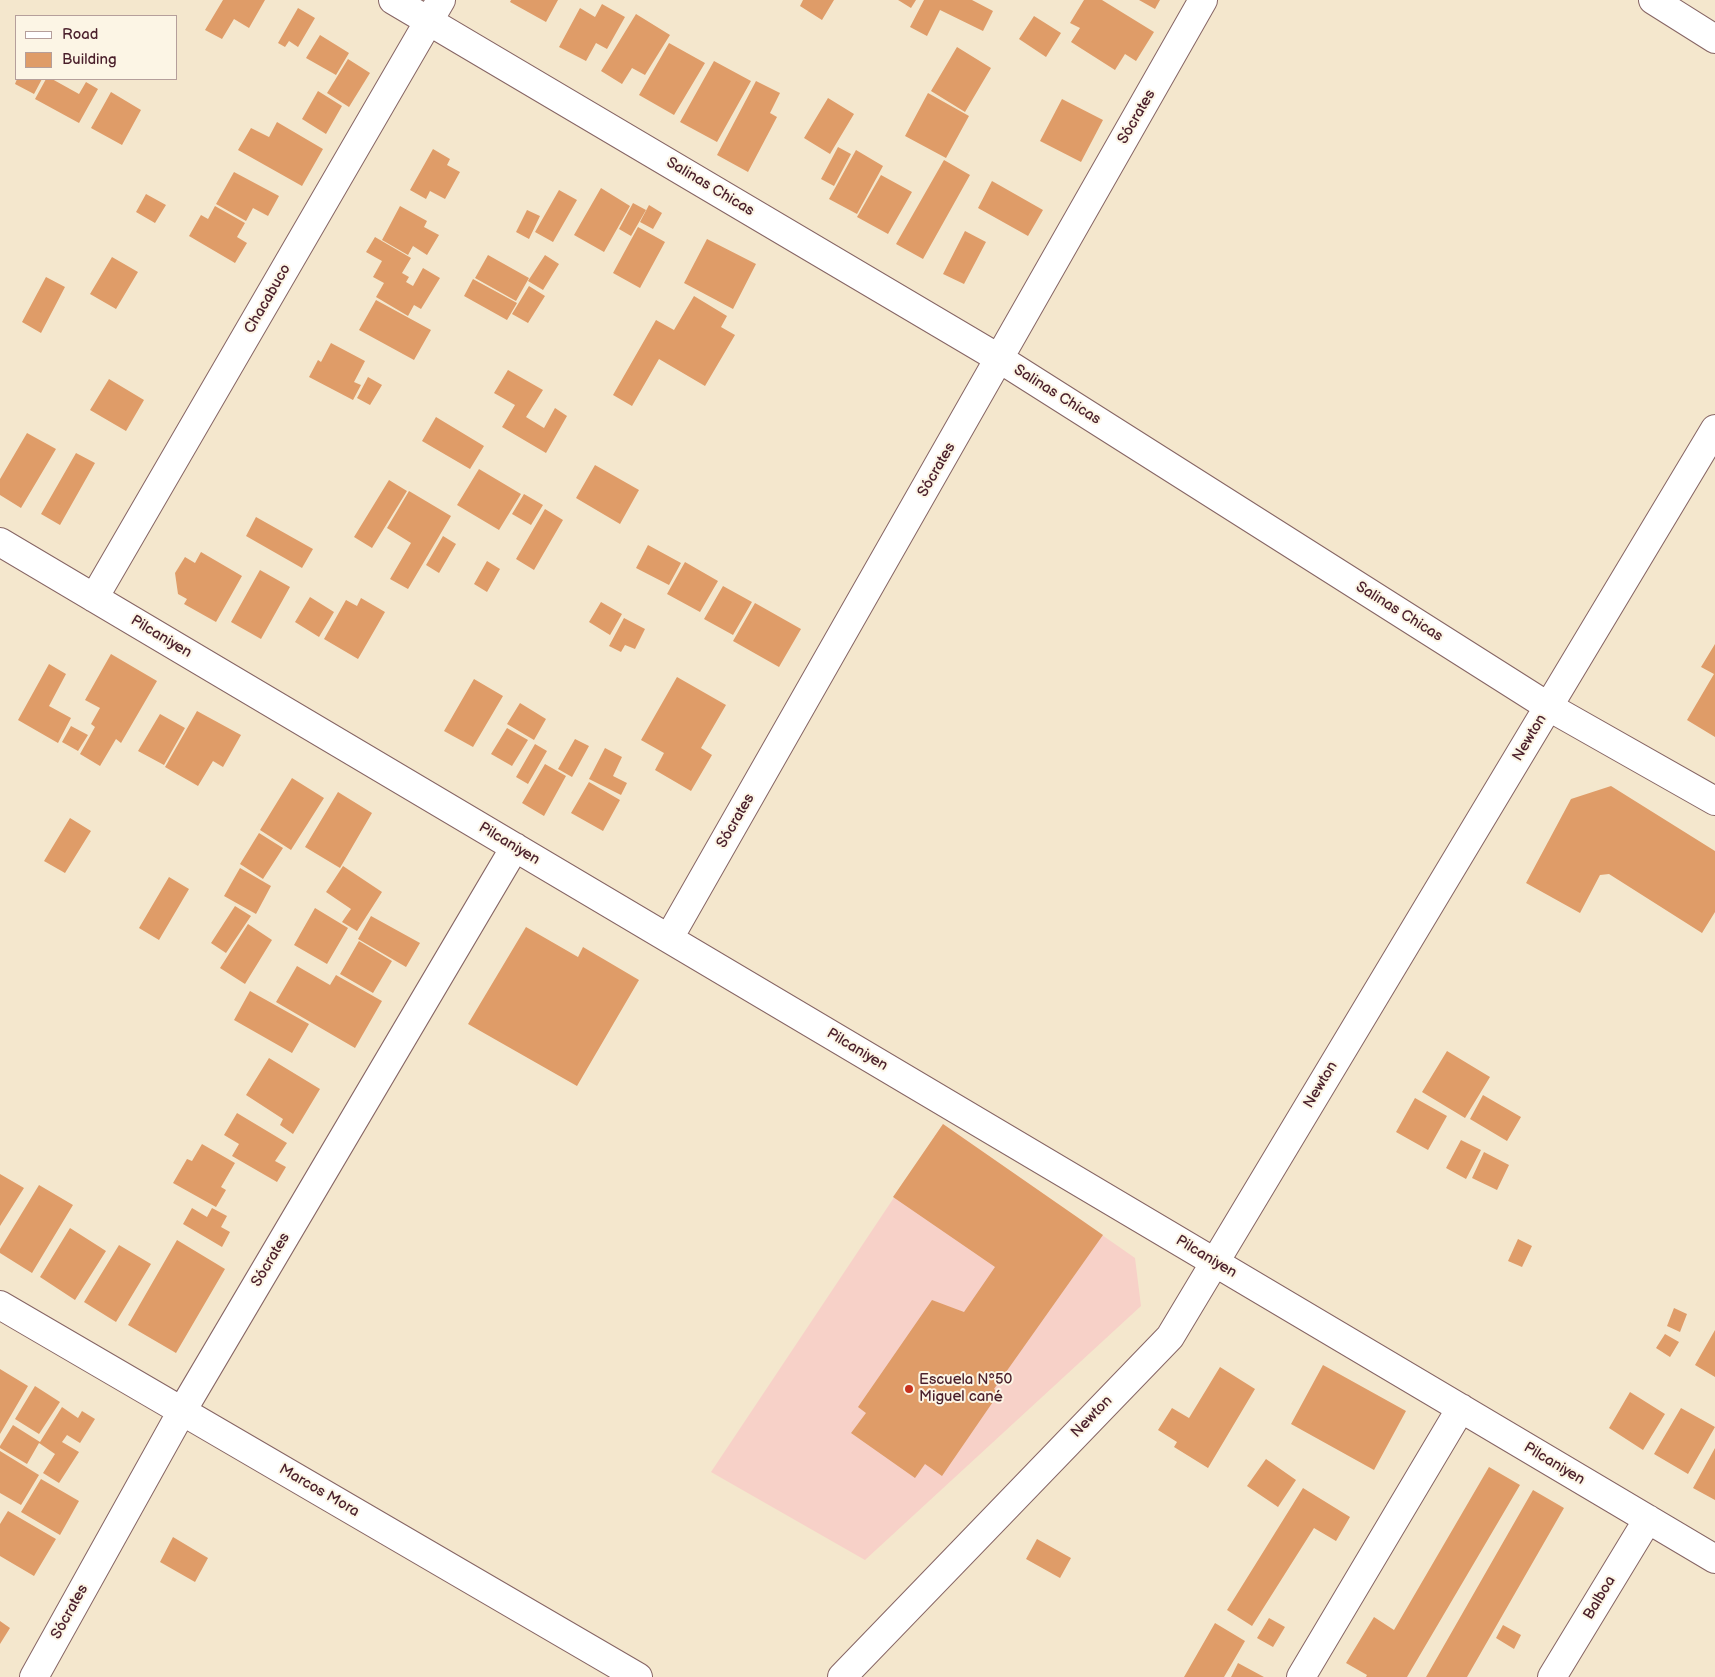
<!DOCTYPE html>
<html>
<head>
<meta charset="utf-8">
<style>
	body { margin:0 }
	#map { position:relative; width:1715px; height:1677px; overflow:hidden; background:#f4e7cd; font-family:"Balsamiq Sans",sans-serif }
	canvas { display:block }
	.legend { position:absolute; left:15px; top:15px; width:162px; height:65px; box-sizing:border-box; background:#fcf5e5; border:1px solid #b59f9b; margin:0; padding:6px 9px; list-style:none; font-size:15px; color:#4a1f2b }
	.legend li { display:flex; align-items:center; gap:10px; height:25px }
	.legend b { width:25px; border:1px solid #b59f9b }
</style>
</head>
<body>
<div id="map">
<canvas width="1715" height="1677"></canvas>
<ul class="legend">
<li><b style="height:6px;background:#fff"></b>Road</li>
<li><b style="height:14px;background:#df9c68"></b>Building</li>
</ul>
</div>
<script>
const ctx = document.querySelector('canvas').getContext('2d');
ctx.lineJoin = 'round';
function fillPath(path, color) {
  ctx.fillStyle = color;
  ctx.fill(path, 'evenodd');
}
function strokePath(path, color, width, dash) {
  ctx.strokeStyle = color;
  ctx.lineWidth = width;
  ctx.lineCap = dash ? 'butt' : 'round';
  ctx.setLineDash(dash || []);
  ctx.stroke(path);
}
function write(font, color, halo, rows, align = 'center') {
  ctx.font = font + ' "Balsamiq Sans",sans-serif';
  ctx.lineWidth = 4;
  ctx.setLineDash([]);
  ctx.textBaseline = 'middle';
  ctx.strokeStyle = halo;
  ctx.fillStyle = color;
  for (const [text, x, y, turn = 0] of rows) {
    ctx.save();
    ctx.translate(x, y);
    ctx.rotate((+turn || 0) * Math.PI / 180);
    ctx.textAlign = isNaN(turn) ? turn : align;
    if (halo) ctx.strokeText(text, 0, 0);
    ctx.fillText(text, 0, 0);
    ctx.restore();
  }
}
fillPath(new Path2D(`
	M 943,1124 L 1135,1258 L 1141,1306 L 865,1560 L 711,1472 Z`), '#f7d1c8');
fillPath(new Path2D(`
	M 223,0 L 265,0 L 249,28 L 234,19 L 222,39 L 205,30 Z
	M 511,0 L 558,0 L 546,22 L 510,2 Z
	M 803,0 L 834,0 L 822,20 L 800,6 Z
	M 898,0 L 916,0 L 911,8 Z
	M 924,0 L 972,0 L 993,11 L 983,31 L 940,10 L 927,36 L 910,27 Z
	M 1084,0 L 1102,0 L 1154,32 L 1136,61 L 1125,54 L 1115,70 L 1071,42 L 1080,28 L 1070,23 Z
	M 1139,0 L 1160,0 L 1155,9 Z
	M 602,4 L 625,17 L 607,49 L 596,43 L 586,61 L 559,47 L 580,8 L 595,17 Z
	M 298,8 L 315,18 L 298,47 L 289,41 L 285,47 L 278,43 Z
	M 636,14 L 670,35 L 645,75 L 632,68 L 622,84 L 601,71 Z
	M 1034,16 L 1061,33 L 1046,57 L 1019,39 Z
	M 320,35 L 349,53 L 336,75 L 306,58 Z
	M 669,43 L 705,63 L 674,115 L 639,95 Z
	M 957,47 L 991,68 L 965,112 L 931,91 Z
	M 348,59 L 370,73 L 349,107 L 327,93 Z
	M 714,61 L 751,81 L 717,142 L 680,122 Z
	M 17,79 L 42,79 L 34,94 L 15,84 Z
	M 46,79 L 52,79 L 79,94 L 86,82 L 98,89 L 79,123 L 35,99 Z
	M 756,81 L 780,93 L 770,113 L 777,117 L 748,172 L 717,155 Z
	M 318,91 L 342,106 L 326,134 L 302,119 Z
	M 111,92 L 141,110 L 122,145 L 91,128 Z
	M 928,93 L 969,116 L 946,158 L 905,136 Z
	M 828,98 L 854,114 L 830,154 L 804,138 Z
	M 1062,99 L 1103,120 L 1081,162 L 1040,141 Z
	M 277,122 L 323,149 L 302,186 L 238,150 L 251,128 L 269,137 Z
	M 838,147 L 851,154 L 834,186 L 821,179 Z
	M 433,149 L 450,159 L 447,165 L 460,172 L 445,199 L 430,191 L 426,199 L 410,190 Z
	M 856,150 L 883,166 L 857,214 L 829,199 Z
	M 944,160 L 970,175 L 923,259 L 896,244 Z
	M 234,172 L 279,196 L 268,216 L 253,208 L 246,221 L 216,204 Z
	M 881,175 L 912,192 L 888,234 L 857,217 Z
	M 992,181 L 1043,210 L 1028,236 L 978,208 Z
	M 601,188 L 630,206 L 604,252 L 574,235 Z
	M 559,190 L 577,200 L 553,242 L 535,232 Z
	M 146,194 L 166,205 L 155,223 L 136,212 Z
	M 633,203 L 646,210 L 631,236 L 619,229 Z
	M 649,205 L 662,213 L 653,229 L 640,222 Z
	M 215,206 L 245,223 L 237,237 L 247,243 L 235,263 L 189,236 L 201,215 L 208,219 Z
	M 400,206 L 427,221 L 424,227 L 439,235 L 427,255 L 413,246 L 408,255 L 382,240 Z
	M 527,210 L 540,216 L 529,239 L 516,232 Z
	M 638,227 L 665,242 L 640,288 L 613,273 Z
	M 965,231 L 986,242 L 964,284 L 943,274 Z
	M 375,237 L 411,258 L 402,273 L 409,277 L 406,282 L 413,286 L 423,268 L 440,278 L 421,309 L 414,305 L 408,316 L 376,297 L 384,283 L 373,277 L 382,261 L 366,252 Z
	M 707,239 L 756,264 L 733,309 L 684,283 Z
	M 488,255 L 529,278 L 516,301 L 475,278 Z
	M 545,255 L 559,264 L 543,290 L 528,281 Z
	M 112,257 L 138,272 L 116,309 L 90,294 Z
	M 46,277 L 65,287 L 41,333 L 22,322 Z
	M 473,279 L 517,303 L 507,320 L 464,296 Z
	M 529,286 L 545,296 L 528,323 L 512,314 Z
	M 694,296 L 727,316 L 721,327 L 735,335 L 705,386 L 659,359 L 632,406 L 613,395 L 656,320 L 674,330 Z
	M 376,300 L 431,330 L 414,360 L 359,330 Z
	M 331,343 L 365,361 L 354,382 L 361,385 L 353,400 L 309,377 L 318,360 L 321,362 Z
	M 508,370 L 543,390 L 526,417 L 544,428 L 555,408 L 567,416 L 546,453 L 502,427 L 515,405 L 494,393 Z
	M 368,377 L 382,385 L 370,405 L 357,398 Z
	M 109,379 L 144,400 L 126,431 L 90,410 Z
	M 436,417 L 484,446 L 470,469 L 422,441 Z
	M 27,433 L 56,449 L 21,508 L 0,495 L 0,479 Z
	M 76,453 L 95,463 L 60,525 L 41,514 Z
	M 595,465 L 639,490 L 620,524 L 576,498 Z
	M 479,469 L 521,494 L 499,530 L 457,505 Z
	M 389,480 L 407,491 L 372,548 L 354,537 Z
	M 409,491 L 451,516 L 408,589 L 390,579 L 411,543 L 387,528 Z
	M 524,494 L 543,505 L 531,525 L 512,514 Z
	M 545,509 L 563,520 L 534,570 L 516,559 Z
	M 256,517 L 313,549 L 302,568 L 246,536 Z
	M 443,536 L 456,544 L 439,573 L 426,565 Z
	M 648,545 L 681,563 L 669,585 L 636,568 Z
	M 201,552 L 242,576 L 216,622 L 184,604 L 187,599 L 178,594 L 175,573 L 185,557 L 195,563 Z
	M 487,561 L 500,569 L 487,592 L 474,584 Z
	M 685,562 L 718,581 L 700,612 L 667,594 Z
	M 260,570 L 290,587 L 261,639 L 231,622 Z
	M 723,586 L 752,602 L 733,635 L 704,619 Z
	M 310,597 L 334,612 L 319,637 L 295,622 Z
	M 361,598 L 385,612 L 358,659 L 324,639 L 346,600 L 357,606 Z
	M 601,602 L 622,614 L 610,635 L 589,622 Z
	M 755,603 L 801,629 L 779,667 L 733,641 Z
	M 624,618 L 645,629 L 635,649 L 625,645 L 621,652 L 609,646 Z
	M 1715,644 L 1715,737 L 1687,720 L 1714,674 L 1701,667 Z
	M 111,654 L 157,681 L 121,743 L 116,739 L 100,766 L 80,754 L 95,727 L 91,724 L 100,708 L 85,700 Z
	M 49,664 L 66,674 L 49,706 L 71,718 L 58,743 L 18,720 Z
	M 677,677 L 726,705 L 701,748 L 712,755 L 691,791 L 655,770 L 664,753 L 641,740 Z
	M 474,679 L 503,696 L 473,747 L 444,731 Z
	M 520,703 L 546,719 L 534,740 L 507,724 Z
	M 197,711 L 241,735 L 223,767 L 213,761 L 198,786 L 165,767 Z
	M 160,714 L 185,728 L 164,765 L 138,751 Z
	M 71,726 L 88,735 L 78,751 L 62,742 Z
	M 507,728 L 528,740 L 512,766 L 491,754 Z
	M 575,739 L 589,746 L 572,777 L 558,769 Z
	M 535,744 L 547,751 L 528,784 L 516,777 Z
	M 605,748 L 622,757 L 613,776 L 627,783 L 621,795 L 589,779 Z
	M 545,764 L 566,776 L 544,816 L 522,803 Z
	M 292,778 L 324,798 L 291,850 L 260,830 Z
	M 589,782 L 620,800 L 603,831 L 571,813 Z
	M 1611,786 L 1715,851 L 1715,912 L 1702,933 L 1609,874 L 1600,875 L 1580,913 L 1526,883 L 1571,799 Z
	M 338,792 L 372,813 L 340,868 L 305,847 Z
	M 70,818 L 91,831 L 65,873 L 44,861 Z
	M 259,833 L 283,848 L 263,879 L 240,864 Z
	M 343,866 L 382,892 L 357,931 L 342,922 L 351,909 L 326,892 Z
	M 240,868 L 271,886 L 256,914 L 224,896 Z
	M 169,877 L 189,889 L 159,940 L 139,928 Z
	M 235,906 L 251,916 L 226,953 L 211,943 Z
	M 315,908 L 348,928 L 327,964 L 294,945 Z
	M 371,916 L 420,943 L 406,967 L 358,939 Z
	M 248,924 L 272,940 L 245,984 L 220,968 Z
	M 526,927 L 578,957 L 583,947 L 639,980 L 577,1086 L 468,1024 Z
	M 359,941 L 392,961 L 373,993 L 340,974 Z
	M 297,966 L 330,985 L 336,975 L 382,1001 L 355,1048 L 276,1002 Z
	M 250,991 L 309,1024 L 292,1053 L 234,1020 Z
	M 1447,1051 L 1490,1077 L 1465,1118 L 1422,1092 Z
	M 269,1058 L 320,1089 L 293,1134 L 280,1125 L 283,1119 L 246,1095 Z
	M 1483,1095 L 1521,1117 L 1507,1141 L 1470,1119 Z
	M 1415,1098 L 1447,1116 L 1428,1150 L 1396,1132 Z
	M 237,1113 L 287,1143 L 275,1161 L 286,1167 L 277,1182 L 232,1156 L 239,1144 L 224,1135 Z
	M 943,1124 L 1103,1235 L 994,1389 L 999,1393 L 942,1476 L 925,1464 L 915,1478 L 851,1433 L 866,1413 L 858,1407 L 932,1300 L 964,1312 L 995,1267 L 893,1197 Z
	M 1461,1140 L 1481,1150 L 1466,1179 L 1446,1168 Z
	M 202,1144 L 235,1163 L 221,1187 L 226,1190 L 216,1207 L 173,1183 L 187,1159 L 192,1161 Z
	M 1484,1152 L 1509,1165 L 1497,1190 L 1472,1178 Z
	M 0,1174 L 24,1188 L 0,1226 Z
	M 39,1185 L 73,1205 L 32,1273 L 0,1253 L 0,1249 Z
	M 192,1208 L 207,1217 L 212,1208 L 227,1216 L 221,1227 L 230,1232 L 222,1247 L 183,1224 Z
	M 70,1228 L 106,1251 L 75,1300 L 40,1277 Z
	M 1518,1239 L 1532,1246 L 1522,1267 L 1508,1261 Z
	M 177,1240 L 225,1269 L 176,1353 L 128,1325 Z
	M 119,1245 L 151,1264 L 116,1322 L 84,1302 Z
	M 1674,1308 L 1687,1314 L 1680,1332 L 1667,1326 Z
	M 1715,1330 L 1715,1377 L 1695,1365 Z
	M 1665,1334 L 1679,1342 L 1670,1357 L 1656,1348 Z
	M 1323,1365 L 1406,1411 L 1374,1470 L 1291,1424 Z
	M 1220,1367 L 1255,1389 L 1208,1468 L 1174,1447 L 1177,1442 L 1158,1430 L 1172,1408 L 1189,1418 Z
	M 0,1369 L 28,1386 L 0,1434 Z
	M 35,1386 L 60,1402 L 39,1434 L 15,1419 Z
	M 1630,1392 L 1665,1414 L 1643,1450 L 1609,1428 Z
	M 62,1407 L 78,1418 L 82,1411 L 95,1419 L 80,1443 L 67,1435 L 62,1442 L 79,1452 L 59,1483 L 43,1473 L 55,1454 L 39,1443 L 27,1464 L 0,1448 L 0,1446 L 13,1425 L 40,1442 Z
	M 1681,1408 L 1715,1427 L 1688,1474 L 1654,1454 Z
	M 1715,1448 L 1715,1500 L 1693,1488 Z
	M 0,1451 L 39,1475 L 21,1505 L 0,1493 Z
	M 1266,1459 L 1296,1480 L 1278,1507 L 1247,1486 Z
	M 1489,1467 L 1520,1485 L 1407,1677 L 1366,1677 L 1367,1675 L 1346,1663 L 1374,1617 L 1394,1630 Z
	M 41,1479 L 79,1501 L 60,1535 L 21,1512 Z
	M 1303,1488 L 1350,1517 L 1336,1541 L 1314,1528 L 1252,1626 L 1227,1610 Z
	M 1533,1490 L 1564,1508 L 1467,1677 L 1426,1677 Z
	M 8,1511 L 56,1539 L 34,1576 L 0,1556 L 0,1524 Z
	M 173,1537 L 208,1558 L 195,1582 L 160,1562 Z
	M 1037,1539 L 1071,1558 L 1060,1578 L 1026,1559 Z
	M 1269,1618 L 1285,1627 L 1273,1647 L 1257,1638 Z
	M 0,1621 L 10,1628 L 0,1644 Z
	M 1215,1623 L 1245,1641 L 1224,1677 L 1184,1677 Z
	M 1503,1625 L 1521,1635 L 1514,1649 L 1496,1638 Z
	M 1238,1663 L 1264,1677 L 1231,1677 Z`), '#df9c68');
const minor = new Path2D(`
	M 393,0 L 1000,359 L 1549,707 L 1715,801
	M 1653,0 L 1715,39
	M 0,542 L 1715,1559
	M 94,598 L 441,0
	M 669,938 L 1203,0
	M 0,1305 L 638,1677
	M 34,1677 L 182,1411 L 515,847
	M 842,1677 L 1170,1337 L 1715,429
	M 1301,1677 L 1461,1408
	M 1552,1677 L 1648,1519`);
strokePath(minor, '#866564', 30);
strokePath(minor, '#fff', 28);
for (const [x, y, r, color] of [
	[909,1389,5,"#c8321e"]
]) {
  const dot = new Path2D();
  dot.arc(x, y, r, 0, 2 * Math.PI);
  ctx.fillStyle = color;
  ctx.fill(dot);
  strokePath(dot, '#fcf5e5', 2);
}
write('15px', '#4a1f2b', '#fcf5e5', [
	["Sócrates",1137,117,-60],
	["Salinas Chicas",710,187,31],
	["Chacabuco",268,299,-60],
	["Salinas Chicas",1057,395,32],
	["Sócrates",937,470,-60],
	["Salinas Chicas",1399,612,32],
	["Pilcaniyen",161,637,31],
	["Newton",1530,738,-59],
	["Sócrates",736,821,-60],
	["Pilcaniyen",509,844,31],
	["Pilcaniyen",857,1050,31],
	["Newton",1321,1085,-59],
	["Pilcaniyen",1206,1257,31],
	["Sócrates",271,1260,-59],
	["Newton",1092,1417,-46],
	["Pilcaniyen",1554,1464,31],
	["Marcos Mora",319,1491,30],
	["Balboa",1600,1598,-59],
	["Sócrates",70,1612,-61]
]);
write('15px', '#4a1f2b', '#fcf5e5', [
	["Escuela Nº50",919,1380],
	["Miguel cané",919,1397]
], 'left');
</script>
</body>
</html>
